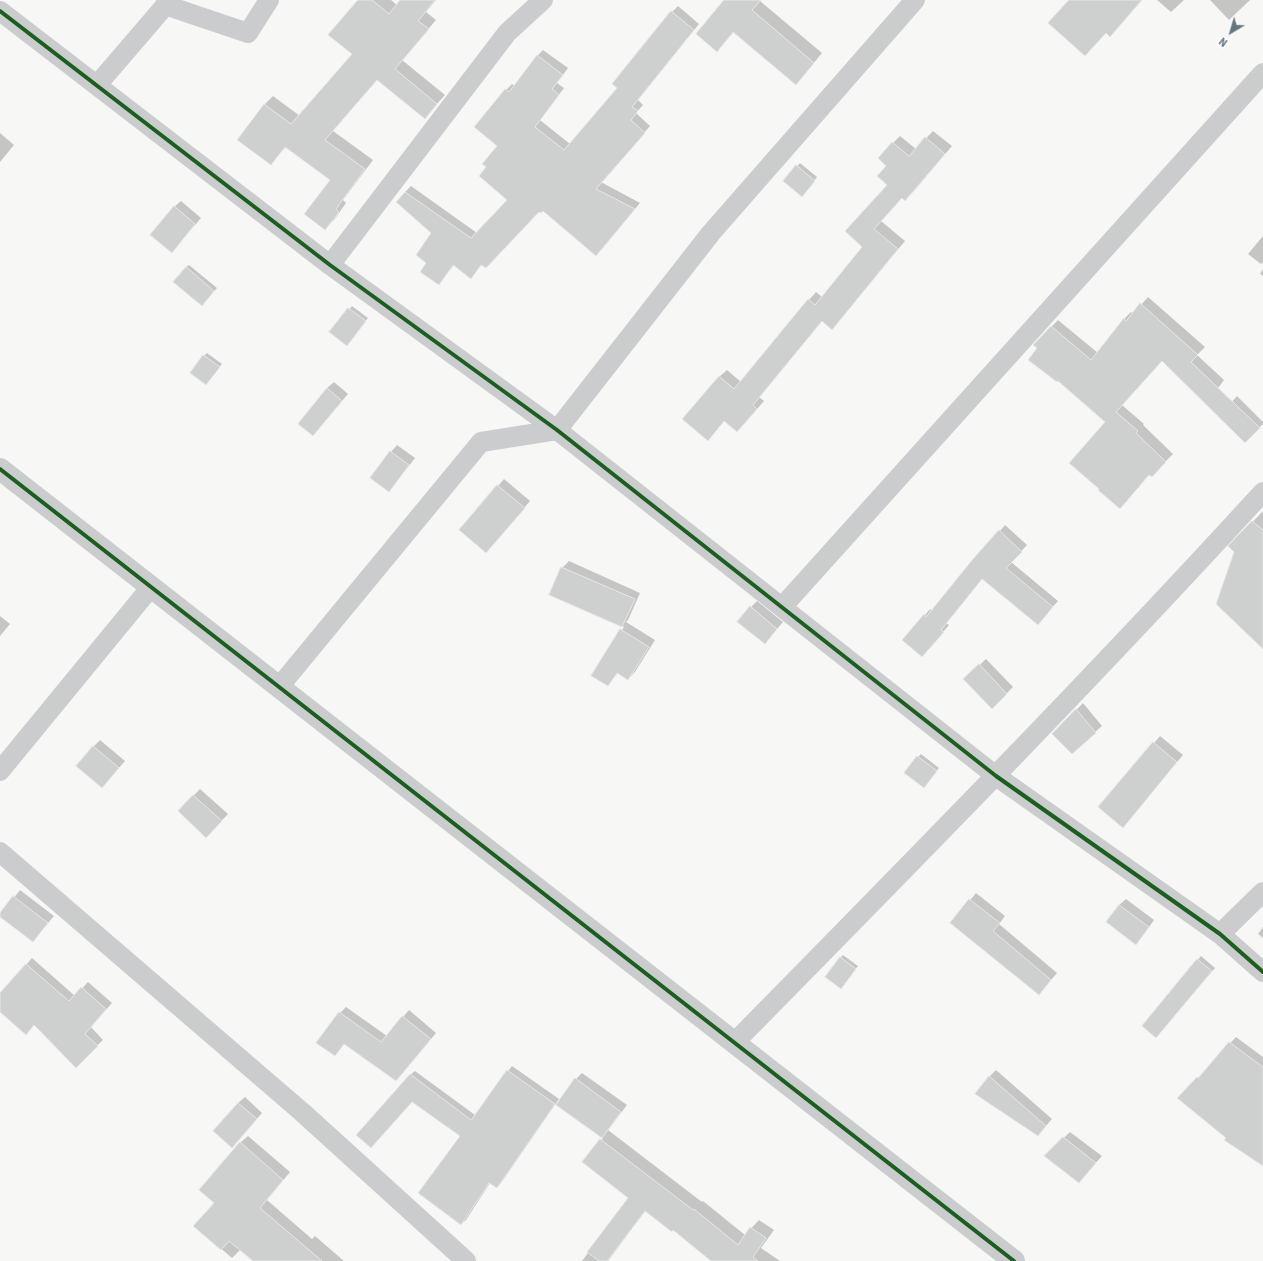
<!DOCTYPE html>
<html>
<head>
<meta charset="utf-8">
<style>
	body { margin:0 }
	#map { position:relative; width:1263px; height:1261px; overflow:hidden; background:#f7f7f6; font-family:"Source Sans 3",sans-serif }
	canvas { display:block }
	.north { position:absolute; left:1211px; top:12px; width:40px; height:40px; -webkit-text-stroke:3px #fff; paint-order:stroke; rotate:218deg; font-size:11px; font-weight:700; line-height:16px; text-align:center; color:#627680 }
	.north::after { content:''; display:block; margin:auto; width:14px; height:18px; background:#627680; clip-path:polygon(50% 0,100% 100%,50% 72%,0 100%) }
</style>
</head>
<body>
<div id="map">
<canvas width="1263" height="1261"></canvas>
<div class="north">N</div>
</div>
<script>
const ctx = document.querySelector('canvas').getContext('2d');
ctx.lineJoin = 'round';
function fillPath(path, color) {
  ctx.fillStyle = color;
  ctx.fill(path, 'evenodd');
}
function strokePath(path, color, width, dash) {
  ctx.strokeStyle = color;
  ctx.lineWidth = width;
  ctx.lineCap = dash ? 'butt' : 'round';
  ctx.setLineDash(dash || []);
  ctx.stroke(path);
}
fillPath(new Path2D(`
	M 359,0 L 391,0 L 397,5 L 401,0 L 436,0 L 426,12 L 436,20 L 402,60 L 445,95 L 425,117 L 377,79 L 333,131 L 373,160 L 343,200 L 346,203 L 334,220 L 325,228 L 331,180 L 286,147 L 271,163 L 239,140 L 265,104 L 273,96 L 300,116 L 353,54 Z
	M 725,0 L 761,0 L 760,1 L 822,53 L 804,75 L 734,32 L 717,51 Z
	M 1157,0 L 1184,0 L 1171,12 Z
	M 1210,0 L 1250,0 L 1229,20 Z
	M 678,6 L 699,24 L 638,100 L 643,105 L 636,113 L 650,126 L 601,182 L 640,203 L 602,249 L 543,210 L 539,211 L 482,264 L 471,278 L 454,265 L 439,284 L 428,263 L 432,233 L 405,192 L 411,186 L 477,233 L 509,200 L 487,167 L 499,146 L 476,127 L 506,90 L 512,84 L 515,86 L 537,56 L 543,50 L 568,68 L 557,83 L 564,88 L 540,120 L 570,144 L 619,88 L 672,12 Z
	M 933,131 L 952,146 L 913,192 L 903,197 L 881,221 L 905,241 L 832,329 L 823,320 L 759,397 L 764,401 L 744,424 L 725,420 L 715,432 L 719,377 L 727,370 L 741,382 L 809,300 L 816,292 L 822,297 L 864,247 L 888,185 L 888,166 L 893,143 L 900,136 L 916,149 Z
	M 0,133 L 14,145 L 0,162 Z
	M 800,163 L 817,177 L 805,193 L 784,181 Z
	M 181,201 L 201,218 L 178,245 L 174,207 Z
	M 1263,236 L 1263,262 L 1261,264 L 1248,254 Z
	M 189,265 L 217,288 L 205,302 L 186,267 Z
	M 1263,269 L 1263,276 L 1260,274 Z
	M 1148,297 L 1205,347 L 1197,355 L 1224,380 L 1213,395 L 1162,360 L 1122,405 L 1144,424 L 1143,425 L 1173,454 L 1152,475 L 1106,422 L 1038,348 L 1051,327 L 1058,320 L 1098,353 L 1124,319 L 1131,312 L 1133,314 Z
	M 352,306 L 368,318 L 350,342 L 331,332 Z
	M 207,353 L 222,364 L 209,381 L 204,356 Z
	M 334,382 L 348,394 L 313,435 L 327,388 Z
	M 1237,396 L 1263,422 L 1263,424 L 1245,441 L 1219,416 Z
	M 397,445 L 415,458 L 395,484 L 389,491 L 391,452 Z
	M 504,479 L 530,501 L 492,546 L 460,530 Z
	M 1262,512 L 1263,513 L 1263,648 L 1217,604 L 1235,551 L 1230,546 Z
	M 1005,525 L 1027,545 L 1011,562 L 1058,601 L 1043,618 L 983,578 L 946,623 L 949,625 L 928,650 L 925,615 L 930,609 L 932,611 Z
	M 569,561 L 640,593 L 628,620 L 626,622 L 655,640 L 635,672 L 628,679 L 618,673 L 608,685 L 593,675 L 624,627 L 550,595 L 562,568 Z
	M 757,601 L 783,622 L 771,636 L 751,607 Z
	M 0,616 L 10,624 L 0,636 Z
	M 986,659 L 1013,687 L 992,708 L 965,679 Z
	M 1083,703 L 1102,726 L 1072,752 L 1053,734 Z
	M 1160,736 L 1183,755 L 1129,820 L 1099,807 Z
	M 100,740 L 125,761 L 102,787 L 93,747 Z
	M 921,754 L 939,768 L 927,783 L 918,757 Z
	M 200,789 L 228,814 L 206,837 L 179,811 Z
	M 20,890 L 54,916 L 33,941 L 0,915 Z
	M 976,893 L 1005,916 L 999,924 L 1057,973 L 1045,987 L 951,923 Z
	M 1126,899 L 1154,920 L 1142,937 L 1136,943 L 1119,905 Z
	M 1263,927 L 1263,938 L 1258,934 Z
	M 843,955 L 858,966 L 844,984 L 840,958 Z
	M 1201,956 L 1215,968 L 1159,1034 L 1143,1026 Z
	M 32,958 L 75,996 L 88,982 L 112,1003 L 91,1027 L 103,1040 L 76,1066 L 35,1024 L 26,1034 L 0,1011 L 0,995 Z
	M 346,1007 L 387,1036 L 409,1010 L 436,1033 L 402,1074 L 345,1043 L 335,1055 L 340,1013 Z
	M 1236,1037 L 1263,1057 L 1263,1165 L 1179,1098 Z
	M 512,1066 L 559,1099 L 501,1183 L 496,1187 L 490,1183 L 466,1220 L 461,1224 L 462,1136 L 410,1075 L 415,1071 L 475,1115 Z
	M 996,1070 L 1052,1119 L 1038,1135 L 989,1077 Z
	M 582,1073 L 627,1105 L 608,1130 L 702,1202 L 703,1201 L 745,1235 L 759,1220 L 774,1230 L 761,1248 L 780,1261 L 713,1261 L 674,1229 L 646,1210 L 608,1261 L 582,1261 L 629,1197 L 601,1140 L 603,1138 L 557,1105 L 576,1079 Z
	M 245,1097 L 262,1113 L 232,1147 L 238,1103 Z
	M 1070,1132 L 1102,1156 L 1085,1175 L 1045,1156 Z
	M 248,1136 L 290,1172 L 267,1200 L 312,1239 L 315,1236 L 344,1261 L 254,1261 L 241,1249 L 232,1258 L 195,1226 L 215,1203 L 240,1143 Z`), '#0003');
const building = new Path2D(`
	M 358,0 L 372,0 L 389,14 L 400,0 L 435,0 L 418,21 L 429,29 L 395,69 L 437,104 L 425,119 L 377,80 L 325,140 L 365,169 L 336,209 L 339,212 L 325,230 L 304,214 L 330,180 L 285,147 L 271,165 L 237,140 L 264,104 L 291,124 L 352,54 L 328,35 Z
	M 724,0 L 761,0 L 752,10 L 814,63 L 796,85 L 733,32 L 717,52 L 696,34 Z
	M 1069,0 L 1142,0 L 1110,37 L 1106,33 L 1085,56 L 1048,23 Z
	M 671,11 L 694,30 L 632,107 L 638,111 L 631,120 L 645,133 L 596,189 L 635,209 L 596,256 L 543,211 L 541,213 L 539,212 L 486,268 L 481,265 L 471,279 L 453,265 L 439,285 L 420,272 L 426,263 L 416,255 L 431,233 L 396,202 L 405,192 L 471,238 L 507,200 L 479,176 L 486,167 L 482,164 L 497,146 L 474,127 L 505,89 L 509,92 L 537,55 L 563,75 L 552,89 L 559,95 L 535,127 L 564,150 L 617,88 L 612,84 Z
	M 925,137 L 945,154 L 905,201 L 902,198 L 874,229 L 898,249 L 832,330 L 822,321 L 753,405 L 757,409 L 737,432 L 724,421 L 708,441 L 682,419 L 719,376 L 734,389 L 808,299 L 815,305 L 862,247 L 845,231 L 887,185 L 877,176 L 886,166 L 878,158 L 892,142 L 909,156 Z
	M 796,165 L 815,181 L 802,197 L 783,181 Z
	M 174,206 L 195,224 L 172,253 L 150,235 Z
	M 186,267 L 214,291 L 202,306 L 173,282 Z
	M 1140,303 L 1198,355 L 1191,362 L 1260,428 L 1245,443 L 1162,361 L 1116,412 L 1138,431 L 1136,433 L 1166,462 L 1152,477 L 1149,475 L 1120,509 L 1098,490 L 1099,489 L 1069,463 L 1105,422 L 1058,381 L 1057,382 L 1028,360 L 1037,348 L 1033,345 L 1051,326 L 1091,360 L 1124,318 L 1126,321 Z
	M 348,308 L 366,321 L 347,346 L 329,332 Z
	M 203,355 L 220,367 L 206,385 L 190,373 Z
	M 327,388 L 342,401 L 313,436 L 298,424 Z
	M 390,451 L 409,465 L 389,492 L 370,478 Z
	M 497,485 L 525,508 L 486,553 L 459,530 Z
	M 1252,521 L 1263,530 L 1263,649 L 1216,604 L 1234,552 L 1228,546 Z
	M 999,530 L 1022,552 L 1006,568 L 1053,607 L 1038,625 L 982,579 L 941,630 L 944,632 L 922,657 L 902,640 L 924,614 L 926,617 L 973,559 Z
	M 561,567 L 635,599 L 622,627 L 549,595 Z
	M 750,606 L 777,629 L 765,644 L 737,622 Z
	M 620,629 L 649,647 L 628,680 L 617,673 L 608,686 L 591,676 Z
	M 979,664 L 1007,694 L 992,709 L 963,679 Z
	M 1076,709 L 1096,733 L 1072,754 L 1052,734 Z
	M 1153,742 L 1177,762 L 1123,828 L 1098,807 Z
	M 93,746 L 119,768 L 102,788 L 76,766 Z
	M 917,756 L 937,771 L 924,788 L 904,773 Z
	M 193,795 L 222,821 L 206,838 L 178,811 Z
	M 13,896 L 48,923 L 33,942 L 0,917 L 0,913 Z
	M 969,899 L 1000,923 L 993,931 L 1051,980 L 1039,995 L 950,923 Z
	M 1119,905 L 1149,927 L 1136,945 L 1106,922 Z
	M 840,957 L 856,969 L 841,989 L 825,977 Z
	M 1197,959 L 1212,971 L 1156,1038 L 1142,1026 Z
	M 26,964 L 69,1001 L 81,987 L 106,1009 L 85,1034 L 98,1046 L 76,1068 L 34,1025 L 26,1035 L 0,1012 L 0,993 Z
	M 339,1012 L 381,1042 L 402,1016 L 431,1039 L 396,1081 L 344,1044 L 335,1056 L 316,1043 Z
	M 1229,1042 L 1263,1067 L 1263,1166 L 1224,1140 L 1226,1138 L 1177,1098 L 1197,1077 L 1198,1078 Z
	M 507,1070 L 555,1104 L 497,1188 L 489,1183 L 461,1225 L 418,1193 L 460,1136 L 412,1102 L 371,1148 L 356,1135 L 410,1074 L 471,1120 Z
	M 989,1076 L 1046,1126 L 1038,1136 L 975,1094 Z
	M 575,1078 L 621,1112 L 602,1138 L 556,1105 Z
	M 238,1103 L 257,1119 L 232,1148 L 213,1131 Z
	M 1063,1137 L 1096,1163 L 1079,1183 L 1044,1156 Z
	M 600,1139 L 693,1210 L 694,1209 L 738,1245 L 750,1227 L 766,1238 L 753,1257 L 758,1261 L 711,1261 L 673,1230 L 672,1232 L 645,1211 L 607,1261 L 599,1261 L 587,1252 L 628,1198 L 582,1162 Z
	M 240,1142 L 283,1180 L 260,1208 L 322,1261 L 253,1261 L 229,1241 L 221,1250 L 193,1226 L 214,1203 L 199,1190 Z`);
fillPath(building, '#ced0d0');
strokePath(building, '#e6e6e6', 1);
strokePath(new Path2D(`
	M 165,5 L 248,33 L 269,0
	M 0,11 L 330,265 L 557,430 L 996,776 L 1220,934 L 1263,972
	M 97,85 L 170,0
	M 330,265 L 507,33 L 543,0
	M 782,607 L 1263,73
	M 279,687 L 481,442 L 557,430 L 711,233 L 915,0
	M 0,771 L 151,587
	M 0,852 L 302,1112 L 466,1261
	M 1220,934 L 1263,892
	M 734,1043 C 913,861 1091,680 1263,492`), '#cbcccd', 20);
strokePath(new Path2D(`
	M 0,469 L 1014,1261`), '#cbcccd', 22);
strokePath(new Path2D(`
	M 0,11 L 330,265 L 557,430 L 996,776 L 1220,934 L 1263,972
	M 0,469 L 1014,1261`), '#1b5e20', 4);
</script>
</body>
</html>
